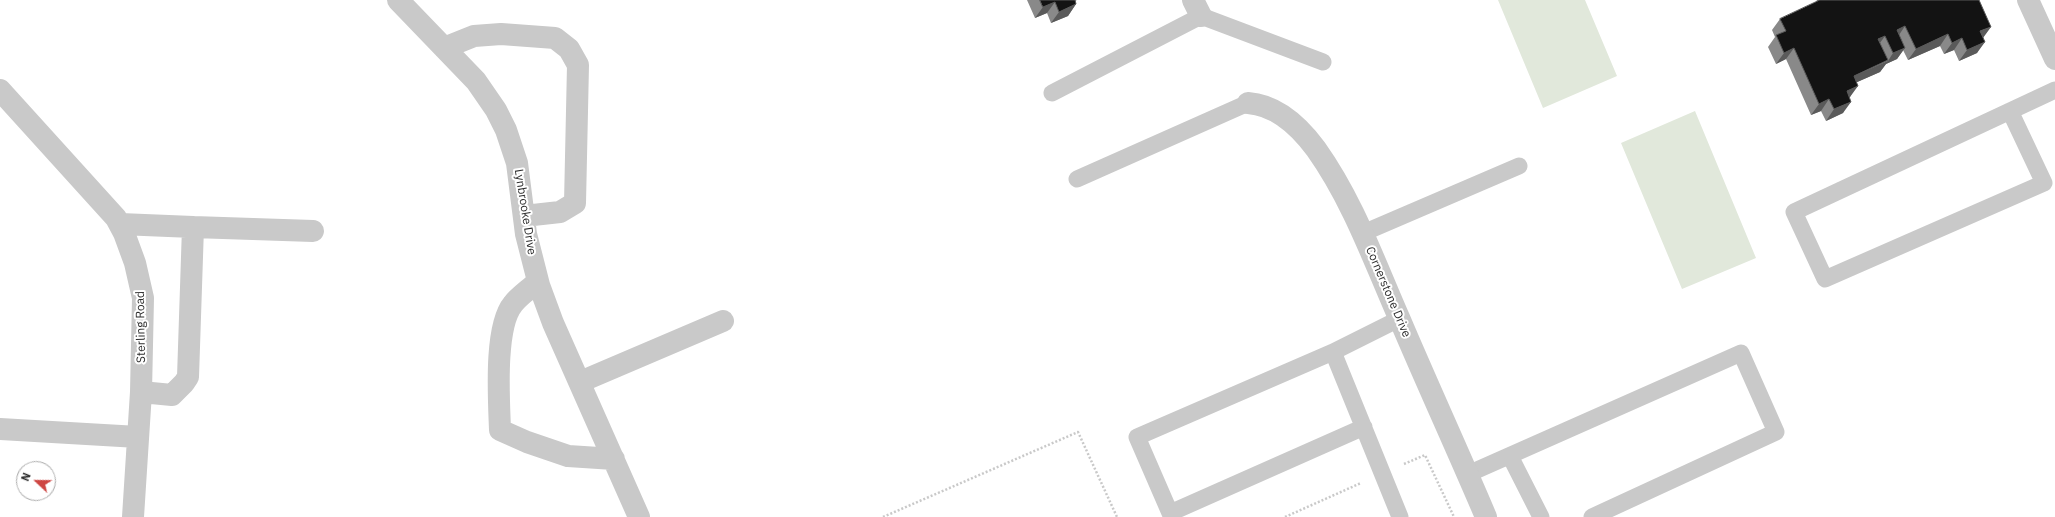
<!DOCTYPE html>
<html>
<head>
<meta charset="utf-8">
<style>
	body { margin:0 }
	#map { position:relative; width:2055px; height:517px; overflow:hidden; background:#fff; font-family:"IBM Plex Sans",sans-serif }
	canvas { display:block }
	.north { position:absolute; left:16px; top:461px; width:40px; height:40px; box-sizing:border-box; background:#fff; border:1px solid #ababab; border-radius:50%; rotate:292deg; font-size:11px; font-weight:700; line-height:16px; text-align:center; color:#2c2c2c }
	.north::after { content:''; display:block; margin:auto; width:14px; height:18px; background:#ce4643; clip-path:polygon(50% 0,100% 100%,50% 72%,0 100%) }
</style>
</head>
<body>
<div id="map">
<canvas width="2055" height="517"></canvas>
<div class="north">N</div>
</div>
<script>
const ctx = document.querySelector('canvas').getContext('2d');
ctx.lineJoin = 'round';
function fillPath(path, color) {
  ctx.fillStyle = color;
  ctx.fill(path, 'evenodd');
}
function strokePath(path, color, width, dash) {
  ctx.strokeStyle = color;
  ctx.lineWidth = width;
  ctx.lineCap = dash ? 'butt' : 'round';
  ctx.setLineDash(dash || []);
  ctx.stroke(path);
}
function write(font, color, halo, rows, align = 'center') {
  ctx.font = font + ' "IBM Plex Sans",sans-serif';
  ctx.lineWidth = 4;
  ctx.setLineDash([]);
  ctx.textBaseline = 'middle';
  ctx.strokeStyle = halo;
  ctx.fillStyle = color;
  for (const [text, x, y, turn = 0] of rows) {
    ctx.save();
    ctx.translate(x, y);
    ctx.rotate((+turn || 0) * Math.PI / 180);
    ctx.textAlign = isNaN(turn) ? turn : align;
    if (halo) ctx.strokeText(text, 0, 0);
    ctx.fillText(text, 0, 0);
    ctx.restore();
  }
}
fillPath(new Path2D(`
	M 1498,0 L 1585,0 L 1617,76 L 1543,108 Z
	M 1695,111 L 1756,258 L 1682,289 L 1621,143 Z`), '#e1e8db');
strokePath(new Path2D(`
	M 1404,464 L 1425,455 L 1454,517
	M 883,517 L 1078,432 L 1117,517
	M 1285,517 L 1361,483`), '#c9c9c9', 2.5, [2, 2]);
strokePath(new Path2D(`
	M 1052,93 L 1201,16 L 1323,62
	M 2010,111 L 2044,183 L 1825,279 L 1794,212 L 2055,90
	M 1077,179 L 1248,103
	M 1363,233 L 1519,166
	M 1399,319 L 1333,352 L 1400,517
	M 1333,352 L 1137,437 L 1170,513 L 1364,427
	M 1510,456 L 1541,517
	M 1468,474 L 1741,353 L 1776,432 L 1592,517`), '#c9c9c9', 17);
strokePath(new Path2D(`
	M 398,0 L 476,81 L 496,110 L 506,130 L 517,163 L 526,234 L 539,285 L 553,323 L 639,517
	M 1193,0 L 1201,16
	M 2028,0 L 2055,59
	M 444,48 L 474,36 L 501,34 L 555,38 L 569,49 L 578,65 L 575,203 L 560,212 L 524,216
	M 0,90 L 116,218 L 124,233 L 135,263 L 143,298 L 141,392 L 133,517
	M 1248,103 C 1276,105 1299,126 1316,149 C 1353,201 1374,261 1400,320 C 1428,386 1458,451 1486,517
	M 120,224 L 193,227 L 188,377 L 184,383 L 172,395 L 141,392
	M 193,227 L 313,231
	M 538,281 C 530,289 519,296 513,304 C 494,327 499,400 500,430 L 527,442 L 568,456 L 614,459
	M 580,382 L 723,321
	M 0,429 L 138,437`), '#c9c9c9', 22);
fillPath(new Path2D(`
	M 1027,0 L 1077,0 L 1075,1 L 1076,4 L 1068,16 L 1051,23 L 1047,13 L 1035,18 Z
	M 1817,0 L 1979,0 L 1983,38 L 1977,53 L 1959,61 L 1954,50 L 1944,54 L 1940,46 L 1908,60 L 1903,50 L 1897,59 L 1886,64 L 1880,72 L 1857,82 L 1850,97 L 1849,97 L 1843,113 L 1826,121 L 1821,111 L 1811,115 L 1786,59 L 1776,64 L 1768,47 L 1775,37 L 1772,30 L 1780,19 L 1816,2 Z`), '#898989');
fillPath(new Path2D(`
	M 1055,2 L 1047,13 L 1035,18 L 1043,7 Z
	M 1076,4 L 1068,16 L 1051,23 L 1059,12 Z
	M 1905,26 L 1897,38 L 1897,30 Z
	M 1991,27 L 1983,38 L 1980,31 Z
	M 1948,34 L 1940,46 L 1908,60 L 1916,49 Z
	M 1885,36 L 1877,47 L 1878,39 Z
	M 1962,38 L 1954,50 L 1944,54 L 1952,43 Z
	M 1985,42 L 1977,53 L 1959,61 L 1967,50 Z
	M 1794,48 L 1786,59 L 1776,64 L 1784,53 Z
	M 1905,48 L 1897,59 L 1886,64 L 1880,72 L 1846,87 L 1854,76 L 1888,61 L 1893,53 Z
	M 1858,86 L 1850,97 L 1839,102 L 1847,91 Z
	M 1829,99 L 1821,111 L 1811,115 L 1819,104 Z
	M 1851,102 L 1843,113 L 1826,121 L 1834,109 Z`), '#5a5a5a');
const building = new Path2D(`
	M 1040,0 L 1075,0 L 1076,4 L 1059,12 L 1055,2 L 1043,7 Z
	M 1820,0 L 1979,0 L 1991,27 L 1980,31 L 1985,42 L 1967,50 L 1962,38 L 1952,43 L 1948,34 L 1916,49 L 1905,26 L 1897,30 L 1905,48 L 1893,53 L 1885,36 L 1878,39 L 1888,60 L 1854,76 L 1858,86 L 1847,91 L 1851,102 L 1834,109 L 1829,99 L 1819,104 L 1794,48 L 1784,53 L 1776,35 L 1786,31 L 1780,19 Z`);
fillPath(building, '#131313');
strokePath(building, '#5a5a5a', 1);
write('12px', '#2c2c2c', '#fff', [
	["Lynbrooke Drive",525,212,81],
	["Cornerstone Drive",1388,292,67],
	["Sterling Road",141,327,-91]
]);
</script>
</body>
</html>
